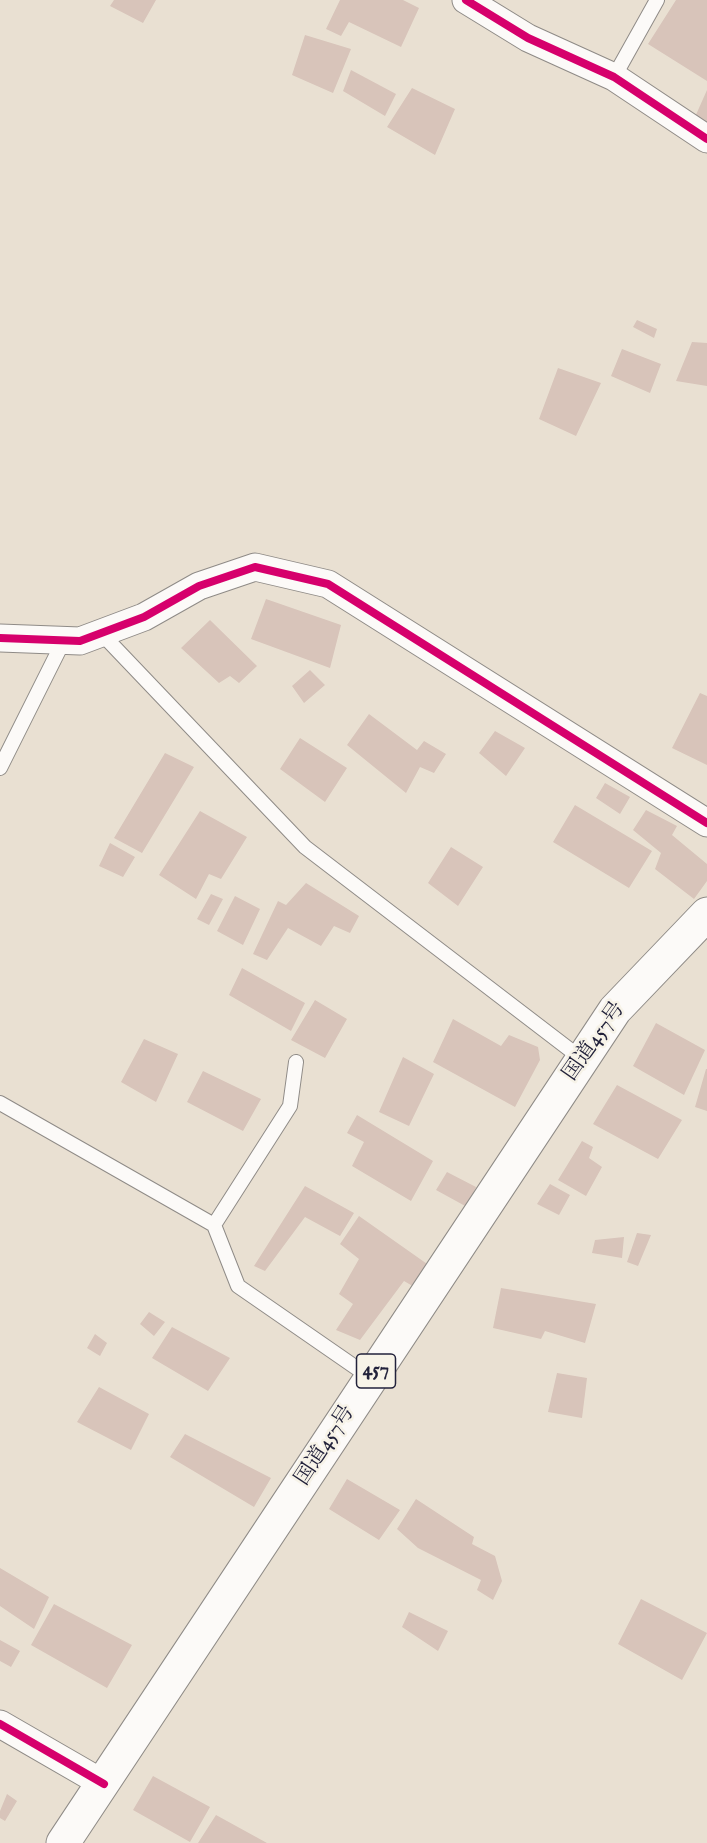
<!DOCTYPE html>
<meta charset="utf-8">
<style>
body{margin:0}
canvas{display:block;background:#e9e0d2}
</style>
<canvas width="707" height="1843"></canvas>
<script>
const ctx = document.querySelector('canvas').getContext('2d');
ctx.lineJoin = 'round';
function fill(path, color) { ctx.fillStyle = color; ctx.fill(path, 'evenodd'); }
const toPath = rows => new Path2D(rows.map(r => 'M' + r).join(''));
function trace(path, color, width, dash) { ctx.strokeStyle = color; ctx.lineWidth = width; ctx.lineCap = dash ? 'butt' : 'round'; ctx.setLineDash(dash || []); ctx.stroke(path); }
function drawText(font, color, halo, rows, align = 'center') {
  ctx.font = font + ' "IM FELL English","Noto Serif JP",serif'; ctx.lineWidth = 5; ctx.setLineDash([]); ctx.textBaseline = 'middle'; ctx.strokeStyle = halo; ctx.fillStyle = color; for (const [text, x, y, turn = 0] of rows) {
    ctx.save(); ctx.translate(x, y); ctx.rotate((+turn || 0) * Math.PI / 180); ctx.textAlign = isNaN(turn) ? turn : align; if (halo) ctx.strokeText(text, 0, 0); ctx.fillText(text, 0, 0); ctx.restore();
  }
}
fill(toPath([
 [114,0,156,0,143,23,110,6],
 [340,0,403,0,419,8,401,47,349,22,341,36,326,29],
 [676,0,707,0,707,81,648,44],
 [305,35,351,49,333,93,292,75],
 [351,70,396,94,385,116,343,91],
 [412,88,455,109,435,155,387,127],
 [707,90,707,123,695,117],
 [637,320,657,329,654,338,633,327],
 [692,342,707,343,707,386,676,381],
 [622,349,661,364,650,393,611,376],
 [558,368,601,383,576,436,539,419],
 [266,599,341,625,330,668,251,639],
 [210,620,257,666,239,683,230,676,219,683,181,648],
 [310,670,325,685,304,703,292,686],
 [700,693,707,696,707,765,672,748],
 [369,714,417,750,424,741,446,754,434,773,420,767,406,793,347,745],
 [495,731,525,748,506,776,479,753],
 [300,738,347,768,325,802,280,769],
 [165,753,194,767,142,853,114,838],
 [605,783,630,797,620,814,596,798],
 [575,805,652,851,629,888,553,842],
 [646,810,677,826,672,835,707,864,707,881,694,899,655,869,661,853,633,830],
 [200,811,247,837,221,879,209,874,196,899,159,875],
 [110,843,135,857,123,877,99,866],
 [451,847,483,867,458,906,428,883],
 [306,883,359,916,350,933,334,926,321,946,288,928,267,960,253,954,278,901,286,905],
 [211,894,223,899,209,925,197,919],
 [235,896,260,909,243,945,217,931],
 [242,968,305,1003,291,1031,229,995],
 [315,1000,347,1019,325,1058,291,1040],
 [453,1019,501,1046,509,1035,538,1047,540,1060,515,1107,433,1062],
 [656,1023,705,1050,684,1095,633,1066],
 [144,1039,178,1054,156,1102,121,1082],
 [403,1057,434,1074,409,1126,379,1112],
 [706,1069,707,1069,707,1111,695,1107],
 [203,1071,261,1099,243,1131,187,1102],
 [617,1085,682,1120,658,1159,593,1124],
 [357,1115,433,1161,411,1201,352,1166,364,1142,347,1133],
 [582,1141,593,1147,589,1158,602,1167,586,1196,558,1180],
 [447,1172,476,1187,467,1207,436,1190],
 [550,1184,570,1195,559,1215,537,1204],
 [305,1186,354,1213,340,1236,305,1217,265,1271,254,1266],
 [359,1216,430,1266,416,1288,404,1281,360,1340,336,1330,353,1304,339,1294,359,1259,340,1244],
 [637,1233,651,1235,638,1266,627,1262],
 [624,1237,622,1258,592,1253,595,1240],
 [501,1288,596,1304,585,1343,545,1331,541,1339,493,1328],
 [149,1312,165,1322,154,1336,140,1324],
 [172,1327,230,1358,208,1391,152,1358],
 [95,1334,107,1343,100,1356,87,1348],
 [557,1373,587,1378,582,1418,548,1412],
 [99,1387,149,1414,131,1450,77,1422],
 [185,1434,271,1478,254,1507,170,1457],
 [347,1479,400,1510,379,1540,329,1509],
 [416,1499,474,1537,472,1544,495,1556,502,1581,493,1600,477,1590,481,1580,418,1548,397,1529],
 [0,1568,49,1597,34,1629,0,1606],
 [641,1599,707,1633,682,1680,618,1644],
 [54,1604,132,1645,107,1688,31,1645],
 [409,1612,448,1631,438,1651,402,1627],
 [0,1640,20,1651,11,1667,0,1661],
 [153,1776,210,1807,190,1842,133,1810],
 [7,1794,17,1801,5,1821,0,1818,0,1811],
 [216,1815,267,1843,198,1843]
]), '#d8c4ba');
const lane = toPath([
 [614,77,657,0],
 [101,633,305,847,582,1059],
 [0,768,64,640],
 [0,1103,214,1225,238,1286,371,1378],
 [214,1225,290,1106,296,1062]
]);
const street = toPath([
 [466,0,528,38,614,77,707,139],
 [0,638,80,641,144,617,199,586,255,567,328,584,707,823],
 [0,1724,104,1784]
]);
const highway = toPath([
 [63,1843,615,1010,707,914]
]);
trace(lane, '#8f8b87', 16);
trace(street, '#8f8b87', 29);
trace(highway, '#8f8b87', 35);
trace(lane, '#fcfaf8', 14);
trace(street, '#fcfaf8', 27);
trace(highway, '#fcfaf8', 33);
trace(toPath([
 [466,0,528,38,614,77,707,139],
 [0,638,80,641,144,617,199,586,255,567,328,584,707,823],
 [0,1724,104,1784]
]), '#d6006c', 8);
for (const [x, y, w] of [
 [376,1371,39]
]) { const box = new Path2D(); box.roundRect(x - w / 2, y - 17, w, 34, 4.5); ctx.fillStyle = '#f7f3e8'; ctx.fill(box); trace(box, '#22223b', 1.5); }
drawText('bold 20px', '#22223b', null, [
 ["457",376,1371]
]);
drawText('21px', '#22223b', '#f7f3e8', [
 ["国道457号",595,1042,-55],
 ["国道457号",326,1446,-57]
]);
</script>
